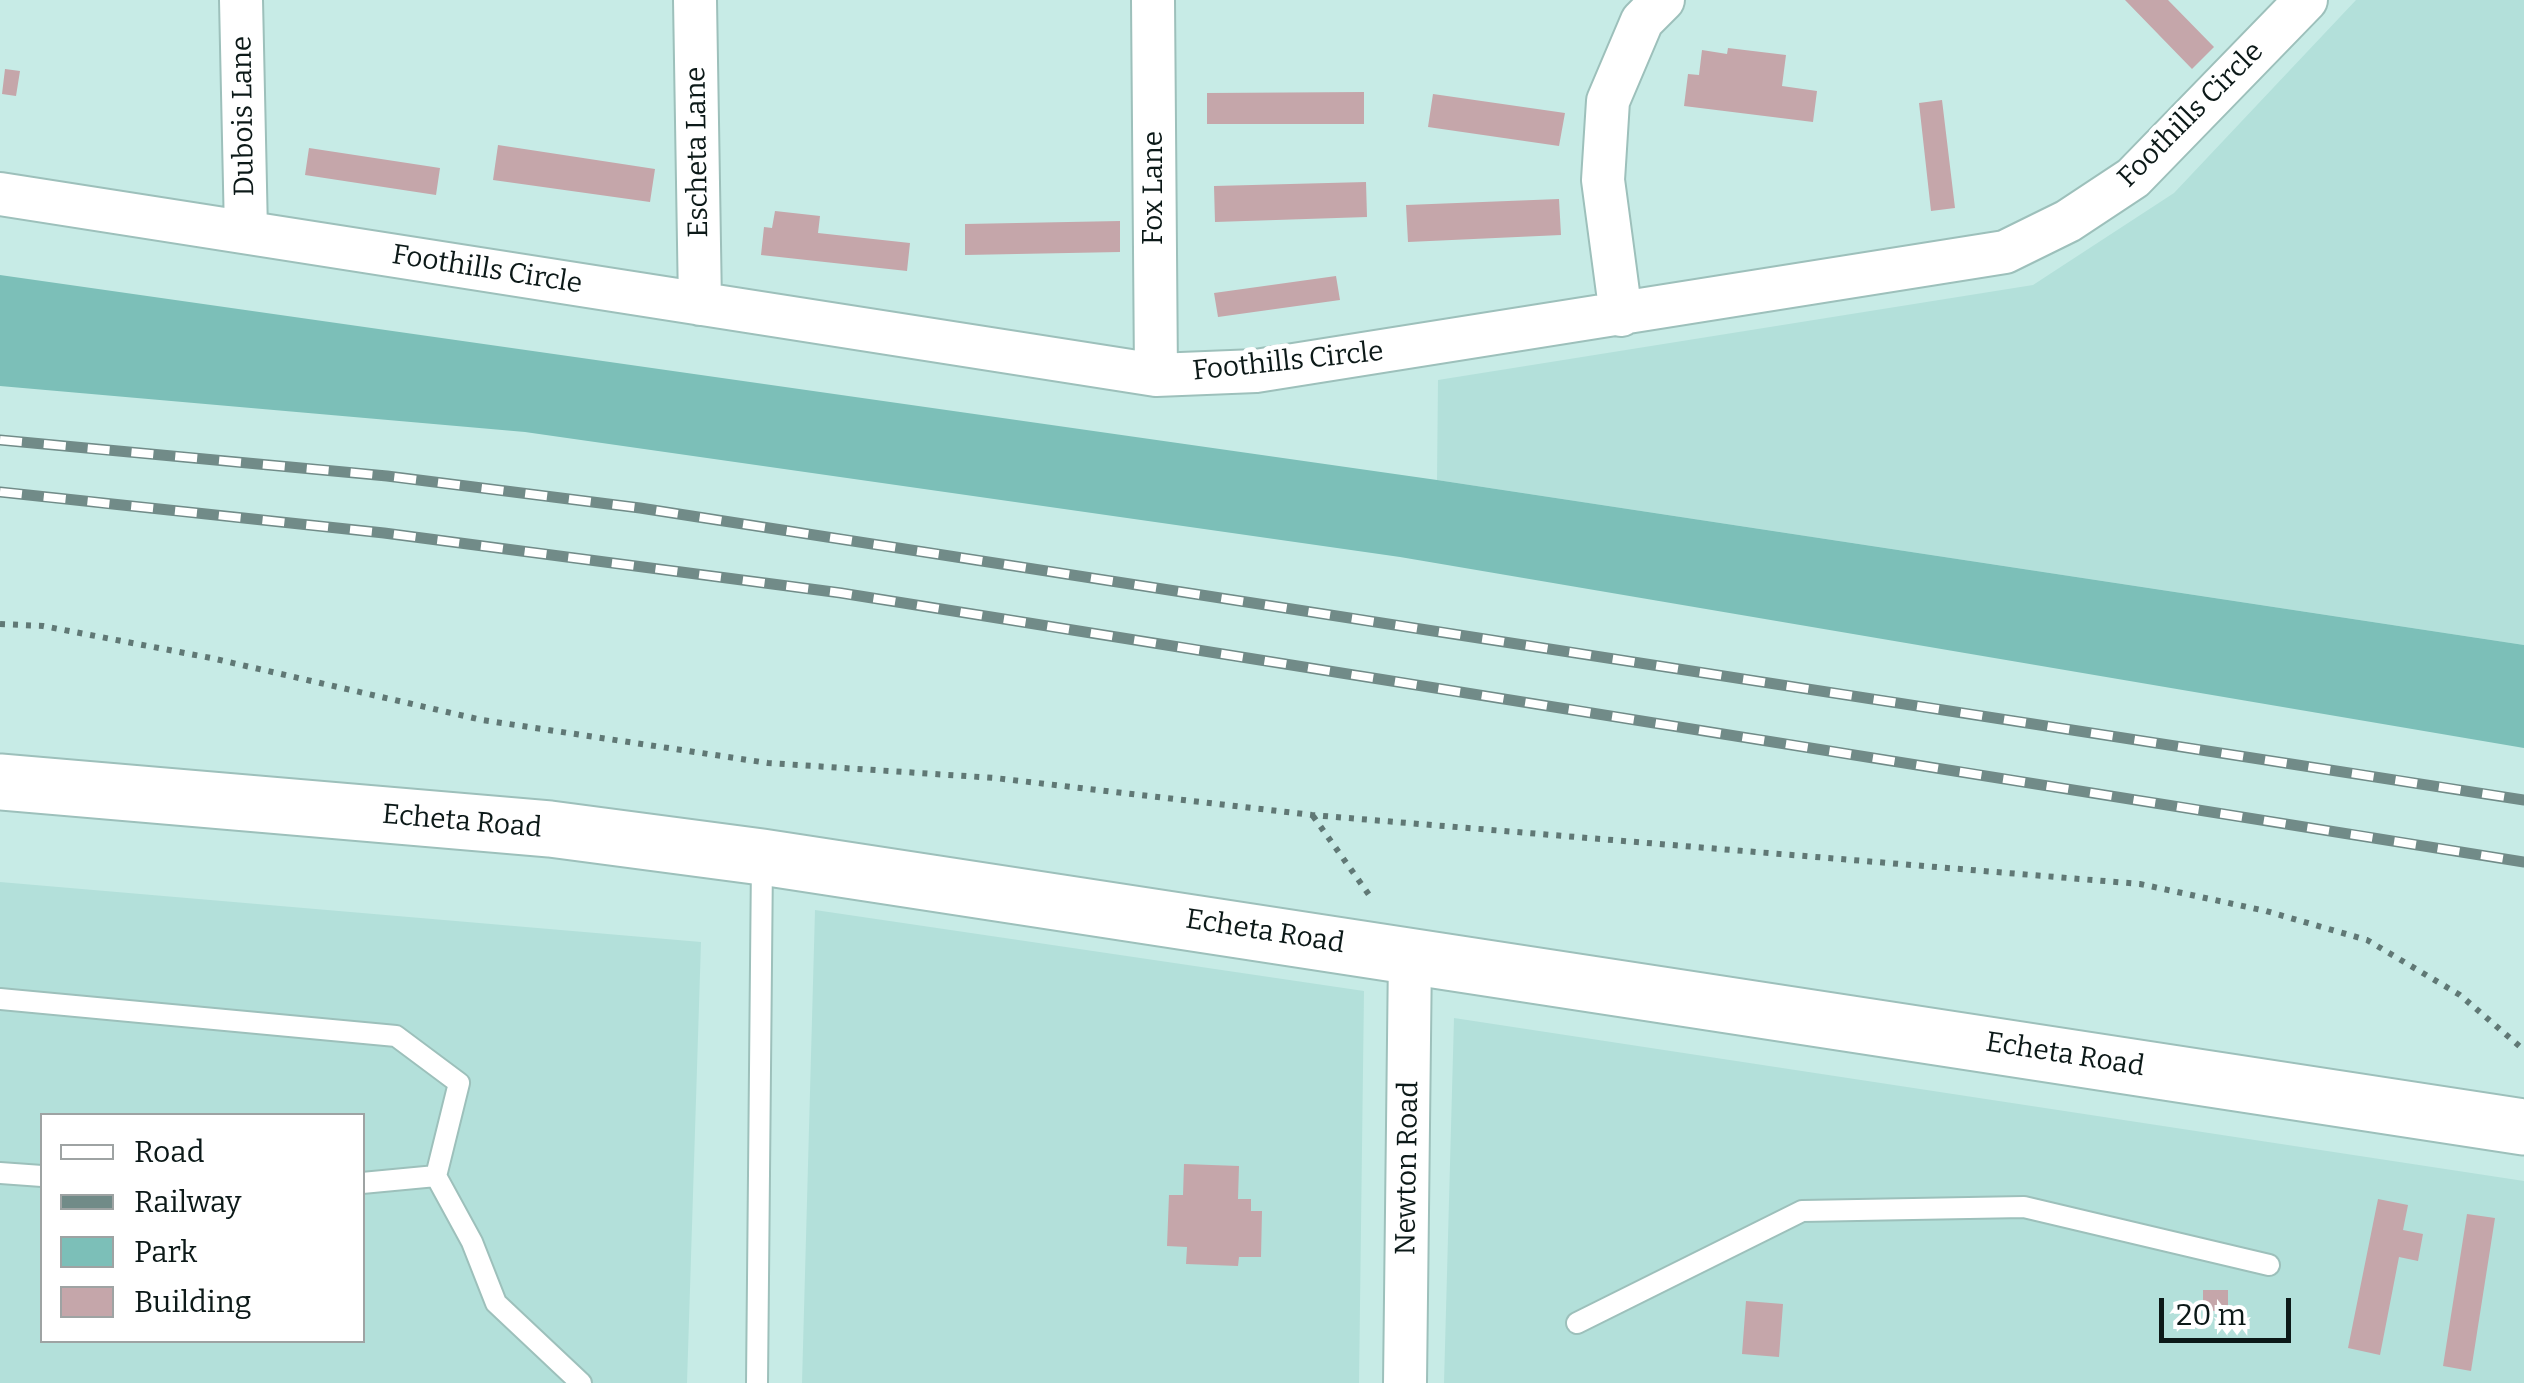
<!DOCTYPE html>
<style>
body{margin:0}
#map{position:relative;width:2524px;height:1383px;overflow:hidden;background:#c7ebe6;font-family:Bitter,serif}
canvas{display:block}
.legend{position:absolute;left:40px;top:1113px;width:325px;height:230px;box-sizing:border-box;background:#fff;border:2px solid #9ea3a3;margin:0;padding:12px 18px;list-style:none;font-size:30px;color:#0c1918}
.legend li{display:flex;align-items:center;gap:20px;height:50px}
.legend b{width:50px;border:2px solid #9ea3a3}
.scale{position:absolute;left:2159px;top:1298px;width:132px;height:45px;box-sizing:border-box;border:5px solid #0c1918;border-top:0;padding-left:12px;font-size:30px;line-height:35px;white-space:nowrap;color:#0c1918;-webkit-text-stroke:8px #fff;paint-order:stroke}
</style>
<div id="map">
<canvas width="2524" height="1383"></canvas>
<ul class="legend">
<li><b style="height:12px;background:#fff"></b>Road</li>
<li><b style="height:12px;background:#718b88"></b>Railway</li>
<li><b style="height:28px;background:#7cbfb8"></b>Park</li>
<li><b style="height:28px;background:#c5a6aa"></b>Building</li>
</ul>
<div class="scale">20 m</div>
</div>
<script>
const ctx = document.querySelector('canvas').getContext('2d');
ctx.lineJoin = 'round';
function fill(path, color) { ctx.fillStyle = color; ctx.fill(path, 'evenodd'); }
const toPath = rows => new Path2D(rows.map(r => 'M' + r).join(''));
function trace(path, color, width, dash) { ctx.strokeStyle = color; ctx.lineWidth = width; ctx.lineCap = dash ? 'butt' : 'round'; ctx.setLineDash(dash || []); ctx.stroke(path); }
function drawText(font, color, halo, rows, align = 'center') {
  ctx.font = font + ' Bitter,serif'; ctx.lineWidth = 10; ctx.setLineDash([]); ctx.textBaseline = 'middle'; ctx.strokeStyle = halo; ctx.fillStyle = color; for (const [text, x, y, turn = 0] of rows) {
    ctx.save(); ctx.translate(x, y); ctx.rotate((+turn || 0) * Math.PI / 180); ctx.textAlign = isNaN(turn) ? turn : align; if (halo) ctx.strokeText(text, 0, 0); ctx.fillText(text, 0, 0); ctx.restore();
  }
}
fill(toPath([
 [2356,0,2524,0,2524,645,1437,480,1438,380,2033,285,2174,193],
 [0,882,701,942,687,1383,0,1383],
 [42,1116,362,1116,362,1340,42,1340],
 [815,910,1364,991,1359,1383,802,1383],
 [1454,1018,2524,1181,2524,1383,1444,1383]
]), '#b3e0da');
fill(toPath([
 [0,275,1437,480,2524,645,2524,748,1400,557,525,432,0,386]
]), '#7cbfb8');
fill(toPath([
 [2125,0,2168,0,2214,47,2192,69],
 [1728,48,1786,55,1782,86,1817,91,1813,122,1684,106,1688,74,1699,75,1702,50,1727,54],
 [5,69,20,71,16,96,2,94],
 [1364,92,1364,124,1207,124,1207,93],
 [1433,94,1565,113,1559,146,1428,127],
 [1942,100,1955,208,1931,211,1919,103],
 [498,145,655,169,650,202,493,180],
 [309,148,440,168,436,195,305,175],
 [1366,182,1367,217,1215,222,1214,186],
 [1559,199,1561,235,1408,242,1406,205],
 [775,211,820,216,818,233,910,243,907,271,761,255,764,227,772,228],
 [1120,221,1120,252,965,255,965,224],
 [1336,276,1340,300,1218,317,1214,293],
 [1184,1164,1239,1166,1238,1199,1251,1199,1251,1211,1262,1211,1261,1257,1239,1257,1238,1266,1186,1264,1187,1247,1167,1246,1169,1195,1183,1195],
 [2378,1199,2408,1205,2403,1230,2423,1234,2418,1261,2399,1257,2380,1355,2348,1348],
 [2467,1214,2495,1218,2471,1371,2443,1366],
 [2203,1290,2228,1290,2228,1311,2203,1311],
 [1746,1301,1783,1304,1779,1357,1742,1354]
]), '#c5a6aa');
const lane = toPath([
 [0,999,396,1036,459,1083,436,1176,362,1183],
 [0,1173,42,1176],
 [436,1176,472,1242,496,1303,581,1383],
 [1577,1323,1802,1211,2024,1207,2269,1265],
 [757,1383,762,860]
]);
const street = toPath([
 [241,0,246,232],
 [695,0,700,304],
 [1153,0,1156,375],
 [0,194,1156,375,1256,371,2005,252,2068,221,2133,178,2306,0],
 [1621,315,1603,180,1608,101,1642,21,1663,0],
 [1405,1383,1410,954]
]);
const secondary = toPath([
 [0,782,550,829,762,857,2524,1127]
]);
trace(lane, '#9dc0bb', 24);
trace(street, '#9dc0bb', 46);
trace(secondary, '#9dc0bb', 59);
trace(toPath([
 [0,624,43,626,211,658,482,720,768,763,995,778,1312,815,2140,884,2266,911,2367,940,2460,995,2524,1050],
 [1313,816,1372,899]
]), '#607875', 6, [5, 8]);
trace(lane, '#fff', 20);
trace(street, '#fff', 42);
trace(secondary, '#fff', 55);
const rail = toPath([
 [0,440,387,476,640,508,2524,800],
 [0,492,384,533,841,593,2524,862]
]);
trace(rail, '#718b88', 11);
trace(rail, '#fff', 8, [22]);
drawText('28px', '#0c1918', '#fff', [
 ["Foothills Circle",2191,115,-45],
 ["Dubois Lane",244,116,-91],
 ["Escheta Lane",698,152,-91],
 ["Fox Lane",1154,188,-90],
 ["Foothills Circle",487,270,9],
 ["Foothills Circle",1288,362,-6],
 ["Echeta Road",462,822,5],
 ["Echeta Road",1265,932,9],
 ["Echeta Road",2065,1055,9],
 ["Newton Road",1408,1168,-89]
]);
</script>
